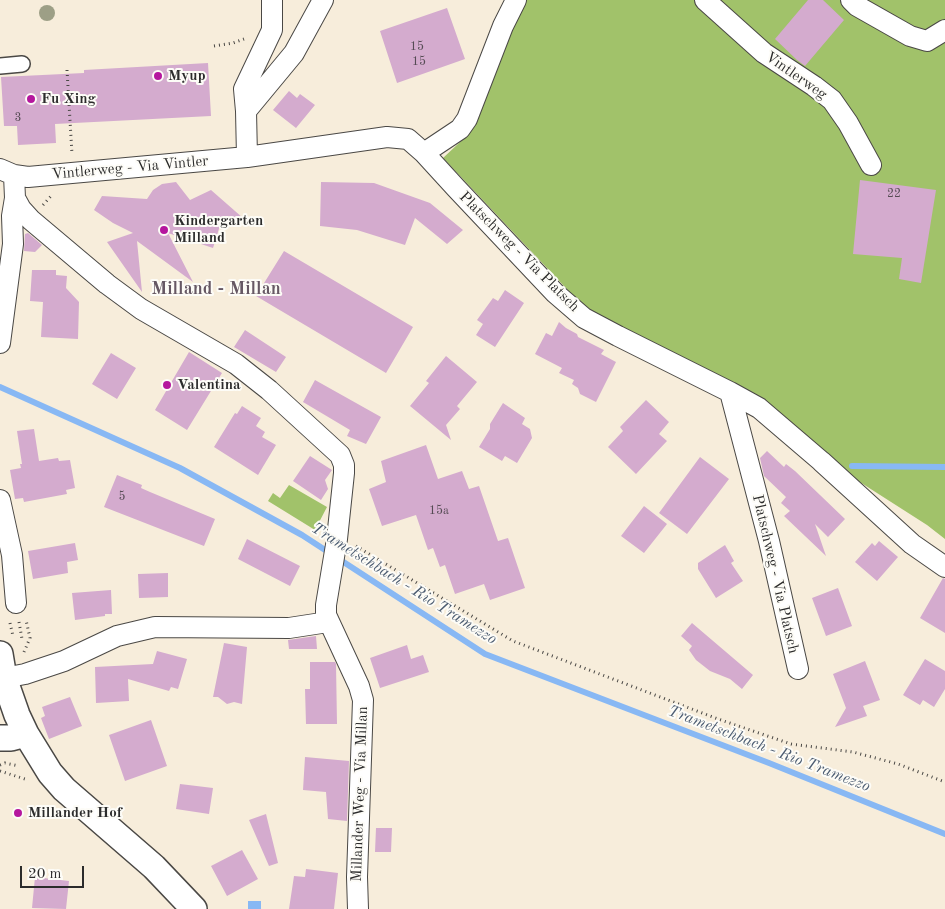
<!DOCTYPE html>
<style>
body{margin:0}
#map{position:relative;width:945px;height:909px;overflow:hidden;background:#f7eddb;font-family:"Old Standard TT",serif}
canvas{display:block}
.scale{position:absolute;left:20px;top:866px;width:64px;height:22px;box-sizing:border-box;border:2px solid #2b2b2b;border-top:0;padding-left:6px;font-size:15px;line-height:18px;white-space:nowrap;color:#2b2b2b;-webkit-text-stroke:4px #fdfcf7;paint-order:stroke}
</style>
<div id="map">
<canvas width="945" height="909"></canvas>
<div class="scale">20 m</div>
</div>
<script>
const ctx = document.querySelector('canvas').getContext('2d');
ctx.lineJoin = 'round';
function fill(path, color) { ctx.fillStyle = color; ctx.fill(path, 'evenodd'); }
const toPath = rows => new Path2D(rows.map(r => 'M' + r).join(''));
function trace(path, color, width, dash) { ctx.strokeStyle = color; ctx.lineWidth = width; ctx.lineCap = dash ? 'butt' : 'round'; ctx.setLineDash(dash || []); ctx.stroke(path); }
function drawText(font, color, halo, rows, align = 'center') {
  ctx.font = font + ' "Old Standard TT",serif'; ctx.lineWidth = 4; ctx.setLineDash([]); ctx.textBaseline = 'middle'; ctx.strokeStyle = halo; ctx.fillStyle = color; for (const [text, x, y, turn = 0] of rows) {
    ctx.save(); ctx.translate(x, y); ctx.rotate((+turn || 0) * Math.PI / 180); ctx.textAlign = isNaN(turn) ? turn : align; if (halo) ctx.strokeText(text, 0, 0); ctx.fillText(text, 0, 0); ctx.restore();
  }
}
fill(toPath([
 [525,0,945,0,945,539,927,525,580,303,443,158,459,143,472,127,508,33],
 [289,485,327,507,315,530,268,501,273,493,280,498]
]), '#a1c26a');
fill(toPath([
 [248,901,261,901,261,909,248,909]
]), '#88b8f4');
trace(toPath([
 [0,387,180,468,302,535,485,654,769,763,945,834],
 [852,466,945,467]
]), '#88b8f4', 6);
fill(toPath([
 [808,0,823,0,844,20,805,66,797,60,775,39],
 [447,8,465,59,397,83,380,31],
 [208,63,211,116,55,124,56,143,18,145,17,126,4,126,1,77,84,73,84,70],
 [289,91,297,98,300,94,315,105,296,128,273,110],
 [860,180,936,190,921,283,899,279,902,258,853,254],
 [176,182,190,200,211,190,243,218,225,216,222,219,213,248,168,233,193,282,137,241,142,292,107,242,133,233,113,223,94,210,102,196,147,199,153,190,162,184],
 [321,182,374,183,430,203,463,230,447,244,415,218,405,245,357,230,320,226],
 [28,233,42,245,35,252,24,251,25,234],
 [284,251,413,327,386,373,256,296],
 [32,270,56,270,56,275,67,276,66,288,79,302,78,339,41,337,43,302,30,301],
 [505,290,524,303,495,347,476,335,483,324,477,320,493,298,498,301],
 [559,322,566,328,577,334,578,337,604,350,601,354,616,362,596,402,580,394,578,388,572,384,574,380,559,373,562,368,535,354,546,333,552,336],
 [245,330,286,357,276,372,234,347],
 [189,352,222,373,187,430,155,410],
 [111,353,136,368,117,399,92,384],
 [446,356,477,382,457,406,460,409,446,425,451,440,410,406,429,383,426,381],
 [315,380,381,417,366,444,347,436,350,430,303,402],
 [646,400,669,422,659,434,667,441,636,474,608,447,623,431,620,427],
 [503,403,525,418,522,424,530,429,532,438,517,463,505,456,502,461,479,447,490,429,490,424],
 [242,406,261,418,256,426,265,432,262,437,276,445,258,475,214,447,235,413,237,414],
 [34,429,39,461,58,458,59,461,70,460,75,488,66,490,67,494,24,502,23,498,15,499,10,470,21,468,20,464,22,464,17,431],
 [426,445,438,479,462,471,469,489,479,486,498,541,508,538,525,588,490,600,484,584,455,594,445,565,440,567,433,548,428,550,416,515,382,526,369,489,386,482,381,461],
 [767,451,784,467,786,464,795,471,845,519,828,537,815,524,826,556,784,516,790,511,781,503,786,497,764,476,760,458],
 [310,456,332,470,325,480,328,489,321,500,293,481],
 [700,457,729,479,687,534,659,513],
 [117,475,142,485,141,488,150,492,215,519,204,546,104,507],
 [644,506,667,524,644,553,621,536],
 [247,539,300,566,290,586,238,559],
 [879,541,898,557,877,581,855,562,872,543,875,546],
 [75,543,78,560,67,562,68,573,33,579,28,551],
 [725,545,734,561,731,563,743,581,716,598,698,569,698,563],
 [168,573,168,597,139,598,138,574],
 [943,578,945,579,945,633,920,618],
 [838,588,852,626,826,636,812,598],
 [111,590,112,614,105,614,105,616,75,620,72,593],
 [692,623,753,675,742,689,730,679,710,671,696,660,689,650,692,646,681,636],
 [316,636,317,649,289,649,288,640],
 [224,643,247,647,242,704,234,702,227,704,218,697,213,697],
 [407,645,411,659,423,655,429,672,380,688,370,658],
 [157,651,187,659,178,689,171,687,169,691,128,679,129,701,96,703,95,667,153,664],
 [925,659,945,671,945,689,934,707,923,700,920,705,903,695],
 [865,661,880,700,863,706,867,716,835,727,846,708,833,674],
 [310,662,335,662,336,664,337,724,306,724,305,689,310,689],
 [70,697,82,726,49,739,41,718,45,716,42,707],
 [151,720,167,766,125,781,109,735],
 [305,757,349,761,347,821,328,819,326,792,303,790],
 [180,784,213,788,209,814,176,809],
 [266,814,278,863,269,866,249,820],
 [376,828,392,828,391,852,375,852],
 [242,850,258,879,227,896,211,866],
 [306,869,338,873,334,909,289,909,294,876,305,877],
 [35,877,69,881,66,909,32,908]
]), '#d4abce');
const pedestrian = toPath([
 [0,66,22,64]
]);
const minor = toPath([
 [705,0,764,53,814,86,832,100,848,123,871,165],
 [851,0,857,6,910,36,927,41,945,30],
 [246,111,294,53,323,0],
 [424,153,460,129,467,119,503,26,516,0],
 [247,157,246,111,244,89,272,30,272,0],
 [0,169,14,175,28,177,247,157,387,137,408,139,424,153,456,188,555,293,584,318,618,336,730,392,759,408,821,461,912,544,945,567],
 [14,175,15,198,21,209,31,220,107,284,141,309,236,364,269,390,340,455,344,465,344,473,337,539,326,605,326,615,359,686,363,700,357,877,358,909],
 [0,343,13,244,12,216,15,198],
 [730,392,769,541,798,669],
 [0,500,12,555,16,603],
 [4,678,25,674,64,661,117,636,155,627,289,628,328,622]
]);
const tertiary = toPath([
 [0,654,4,678,17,715,26,734,50,773,64,789,154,867,194,909],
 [0,738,11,738,26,734]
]);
trace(pedestrian, '#4a4845', 18);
trace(minor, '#4a4845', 22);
trace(tertiary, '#4a4845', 28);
trace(toPath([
 [214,46,233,43,244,39],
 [67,70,72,154],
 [43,205,52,195],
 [356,546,513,641,718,719,791,744,853,752,898,764,945,782],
 [19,622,22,639],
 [10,623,13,636],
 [24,652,30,638,26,620],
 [0,765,5,763,19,766],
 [0,771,28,780]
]), '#4a4845', 3, [1, 4]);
trace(pedestrian, '#fff', 15);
trace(minor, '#fff', 20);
trace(tertiary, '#fff', 25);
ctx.fillStyle = '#9d9f86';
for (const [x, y] of [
 [47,13]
]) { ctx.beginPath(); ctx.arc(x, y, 8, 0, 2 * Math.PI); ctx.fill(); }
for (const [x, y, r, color] of [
 [158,76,5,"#b5179e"],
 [31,99,5,"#b5179e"],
 [164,230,5,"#b5179e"],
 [167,385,5,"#b5179e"],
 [18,813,5,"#b5179e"]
]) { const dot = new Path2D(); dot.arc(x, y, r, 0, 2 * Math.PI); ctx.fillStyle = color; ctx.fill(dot); trace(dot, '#fdfcf7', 2); }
drawText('12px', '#554b54', null, [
 ["15",417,47],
 ["15",419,62],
 ["3",18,118],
 ["22",894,194],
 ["5",122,497],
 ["15a",439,511]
]);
drawText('bold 15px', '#2b2b2b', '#fdfcf7', [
 ["Myup",168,76],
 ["Fu Xing",41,99],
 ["Kindergarten",174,221],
 ["Milland",174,238],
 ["Valentina",177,385],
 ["Millander Hof",28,813]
], 'left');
drawText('15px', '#2b2b2b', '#fdfcf7', [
 ["Vintlerweg",796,76,35],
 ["Vintlerweg - Via Vintler",130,168,-5],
 ["Platschweg - Via Platsch",519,252,45],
 ["Platschweg - Via Platsch",775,574,77],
 ["Millander Weg - Via Millan",360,794,-88]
]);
drawText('italic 16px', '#4c5c71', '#fdfcf7', [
 ["Trametschbach - Rio Tramezzo",404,584,32],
 ["Trametschbach - Rio Tramezzo",769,749,21]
]);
drawText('bold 18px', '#665864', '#fdfcf7', [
 ["Milland - Millan",216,289]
]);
</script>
